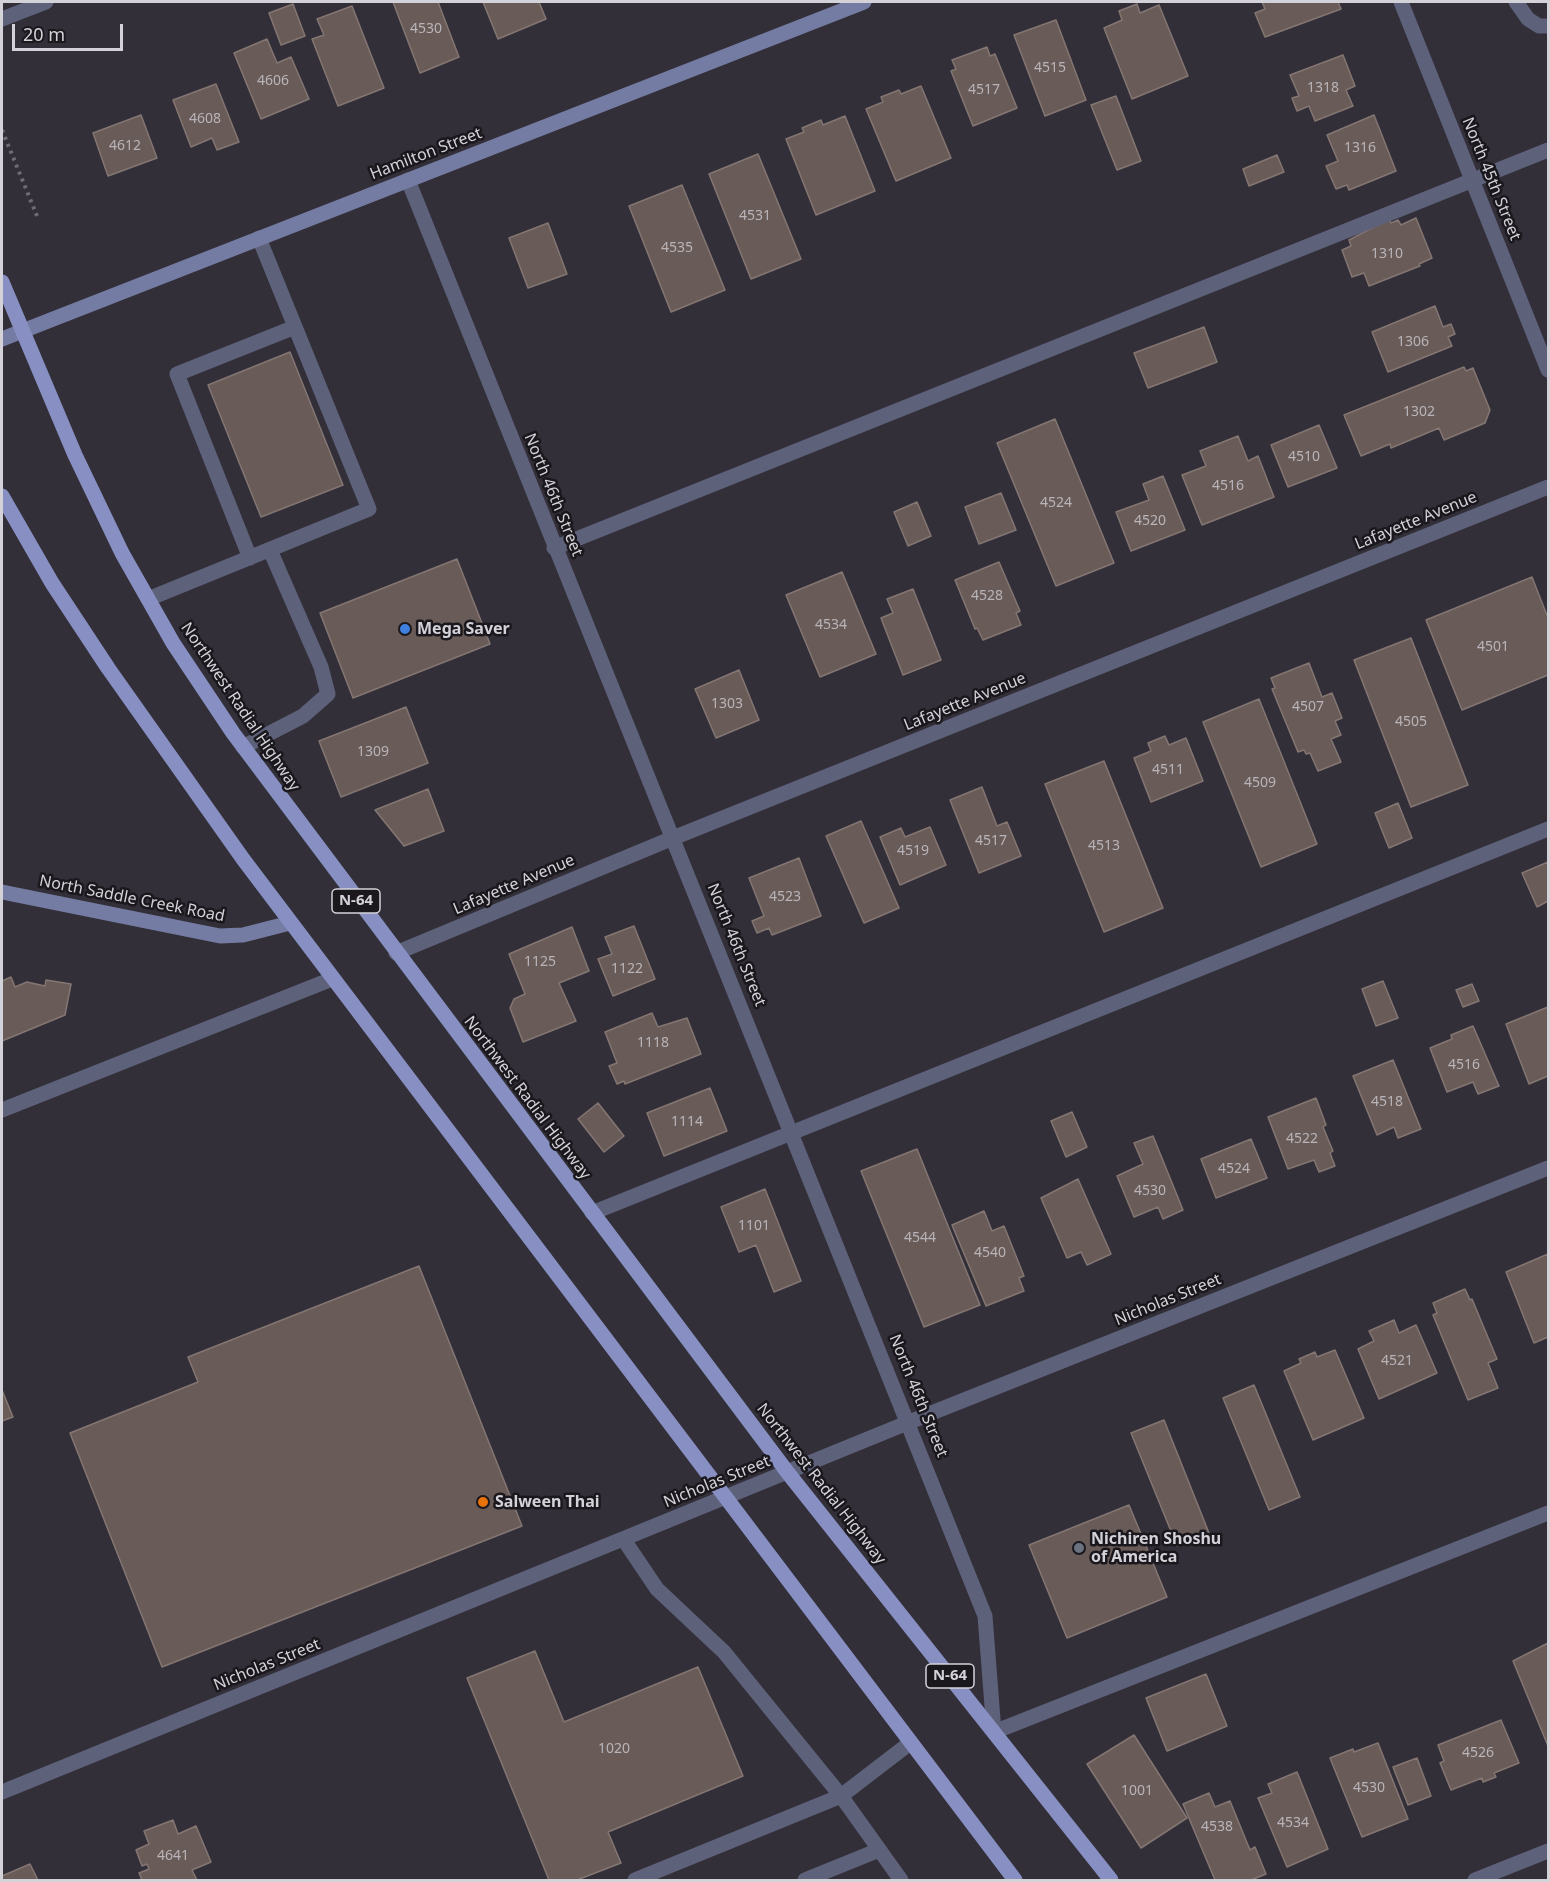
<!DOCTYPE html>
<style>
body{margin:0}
#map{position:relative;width:1550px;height:1882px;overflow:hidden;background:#332f39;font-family:"Noto Sans",sans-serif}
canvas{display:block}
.frame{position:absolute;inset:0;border:3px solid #d4d2d9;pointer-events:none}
.scale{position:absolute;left:12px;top:24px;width:111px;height:27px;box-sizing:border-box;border:3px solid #d4d2d9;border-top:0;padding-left:8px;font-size:18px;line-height:21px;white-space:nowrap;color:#d4d2d9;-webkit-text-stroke:4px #1a181d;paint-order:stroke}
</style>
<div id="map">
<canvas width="1550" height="1882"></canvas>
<div class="frame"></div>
<div class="scale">20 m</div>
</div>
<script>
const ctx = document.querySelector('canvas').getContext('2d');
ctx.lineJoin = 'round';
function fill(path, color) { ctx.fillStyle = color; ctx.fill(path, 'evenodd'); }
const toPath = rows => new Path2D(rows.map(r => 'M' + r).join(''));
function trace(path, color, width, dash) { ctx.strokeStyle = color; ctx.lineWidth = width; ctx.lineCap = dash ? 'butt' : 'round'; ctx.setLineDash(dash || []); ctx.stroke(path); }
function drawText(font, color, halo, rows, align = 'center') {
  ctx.font = font + ' "Noto Sans",sans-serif'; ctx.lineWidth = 5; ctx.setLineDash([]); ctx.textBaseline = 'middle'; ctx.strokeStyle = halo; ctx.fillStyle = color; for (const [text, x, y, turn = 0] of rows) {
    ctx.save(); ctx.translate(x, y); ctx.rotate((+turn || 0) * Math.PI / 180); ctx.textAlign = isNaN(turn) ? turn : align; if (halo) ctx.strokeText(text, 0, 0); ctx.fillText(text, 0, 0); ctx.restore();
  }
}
const building = toPath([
 [393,2,438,2,459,57,420,73,393,2],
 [483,2,539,2,546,19,498,39,483,2],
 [1262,2,1338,2,1341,9,1265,37,1255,13,1265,9,1262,2],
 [293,4,305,36,281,45,269,13,293,4],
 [1137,4,1140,13,1159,5,1188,76,1132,99,1104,28,1122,20,1119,11,1137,4],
 [352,6,384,88,338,106,312,39,324,35,317,19,352,6],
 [1056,20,1086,100,1045,116,1014,35,1056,20],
 [267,39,277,63,291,57,309,99,261,119,234,53,267,39],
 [987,47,990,56,995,54,1017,108,973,126,951,71,956,69,952,60,987,47],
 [1343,55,1355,86,1346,90,1353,106,1315,121,1309,106,1297,111,1292,98,1299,96,1290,75,1343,55],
 [216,84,239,142,217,150,212,138,191,147,173,100,216,84],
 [921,86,951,158,896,181,866,109,883,102,881,97,899,90,901,94,921,86],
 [1116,96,1141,161,1117,170,1091,105,1116,96],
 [141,115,157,158,108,176,93,133,141,115],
 [1374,115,1396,171,1349,190,1347,185,1336,189,1326,166,1338,161,1327,135,1374,115],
 [845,116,875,191,816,215,786,139,804,132,802,128,821,120,823,125,845,116],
 [758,154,801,259,751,279,709,174,758,154],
 [1277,155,1284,172,1249,186,1243,169,1277,155],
 [682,185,725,290,671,312,629,206,682,185],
 [1416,218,1432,258,1419,264,1420,266,1369,286,1364,273,1352,277,1342,250,1351,246,1349,240,1389,219,1391,223,1398,220,1401,225,1416,218],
 [548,223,567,274,528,288,509,238,548,223],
 [1435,306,1443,327,1451,324,1455,334,1448,337,1452,346,1388,372,1372,332,1435,306],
 [1204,327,1217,362,1148,388,1134,353,1204,327],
 [290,352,343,485,261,517,208,385,290,352],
 [1464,367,1466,371,1473,368,1490,410,1485,423,1444,440,1439,428,1391,448,1390,444,1361,456,1344,415,1464,367],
 [1055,419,1114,563,1056,586,997,443,1055,419],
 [1319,425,1337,468,1288,487,1271,445,1319,425],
 [1238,436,1248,461,1258,456,1274,497,1202,525,1182,475,1206,466,1200,451,1238,436],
 [1163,476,1185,530,1131,551,1116,512,1149,500,1143,484,1163,476],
 [1001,493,1016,530,979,544,965,507,1001,493],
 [917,502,931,536,908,546,894,512,917,502],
 [457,559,490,644,353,698,320,613,457,559],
 [999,562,1020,611,1016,613,1021,625,983,640,977,628,975,629,955,580,999,562],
 [842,572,876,654,820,677,786,595,842,572],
 [1532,577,1548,618,1548,675,1462,710,1426,620,1532,577],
 [913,589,941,660,903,675,881,618,893,613,887,599,913,589],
 [1411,638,1468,785,1411,807,1354,660,1411,638],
 [1309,663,1322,697,1332,693,1342,718,1335,721,1341,735,1331,739,1341,762,1318,771,1310,753,1306,754,1304,750,1298,752,1272,689,1275,688,1271,678,1309,663],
 [739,670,759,720,716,738,695,689,739,670],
 [1259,699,1317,844,1261,867,1203,722,1259,699],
 [406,707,428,763,341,797,319,741,406,707],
 [1165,736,1169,745,1186,738,1203,781,1151,802,1134,758,1151,751,1148,743,1165,736],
 [1104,761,1163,908,1104,932,1045,784,1104,761],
 [982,787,997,826,1007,822,1021,856,979,873,950,800,982,787],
 [428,789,444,831,404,846,375,810,428,789],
 [1398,803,1412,838,1389,848,1375,813,1398,803],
 [861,821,899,908,864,923,826,836,861,821],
 [930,827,946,865,900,885,880,837,901,828,905,837,930,827],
 [799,858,821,916,772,935,769,928,757,933,752,921,764,916,749,878,799,858],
 [1548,862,1548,901,1537,907,1522,873,1548,862],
 [634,926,655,979,613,996,598,959,612,954,605,937,634,926],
 [572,927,589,971,559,983,576,1021,523,1042,510,1008,514,999,525,994,509,954,572,927],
 [11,977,15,987,27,982,45,986,46,980,71,984,65,1015,2,1041,2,981,11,977],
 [1383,981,1398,1018,1376,1026,1362,989,1383,981],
 [1472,984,1479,1001,1463,1007,1456,990,1472,984],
 [1548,1007,1548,1076,1529,1084,1506,1024,1548,1007],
 [652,1013,658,1027,687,1018,701,1054,625,1084,624,1081,617,1084,609,1066,617,1063,605,1032,652,1013],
 [1473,1026,1499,1086,1478,1094,1473,1082,1447,1092,1430,1048,1452,1039,1451,1035,1473,1026],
 [1393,1060,1421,1129,1398,1138,1394,1127,1377,1135,1353,1076,1393,1060],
 [710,1088,727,1131,664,1156,647,1113,710,1088],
 [1316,1098,1326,1125,1323,1127,1333,1151,1330,1153,1335,1166,1319,1172,1314,1160,1288,1169,1268,1117,1316,1098],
 [598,1103,624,1136,604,1152,578,1119,598,1103],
 [1072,1112,1087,1147,1066,1157,1051,1121,1072,1112],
 [1153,1136,1183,1210,1163,1219,1158,1207,1134,1217,1117,1176,1143,1164,1134,1143,1153,1136],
 [1251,1139,1267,1178,1216,1198,1201,1159,1251,1139],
 [917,1149,980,1305,924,1327,861,1171,917,1149],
 [1078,1179,1111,1254,1087,1265,1081,1252,1067,1258,1041,1198,1078,1179],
 [765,1189,801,1281,774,1292,756,1245,739,1252,721,1207,765,1189],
 [984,1211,992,1231,1004,1226,1024,1276,1019,1278,1024,1291,986,1306,952,1225,984,1211],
 [1548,1254,1548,1337,1534,1343,1506,1272,1548,1254],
 [419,1266,522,1526,162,1667,70,1433,198,1382,188,1357,419,1266],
 [1465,1289,1470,1300,1472,1299,1497,1359,1488,1363,1498,1388,1468,1400,1433,1315,1437,1313,1433,1303,1465,1289],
 [1394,1320,1399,1333,1416,1325,1437,1373,1379,1399,1358,1349,1374,1341,1369,1331,1394,1320],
 [1335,1350,1364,1418,1313,1440,1284,1371,1301,1363,1299,1359,1315,1352,1317,1357,1335,1350],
 [1254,1385,1300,1497,1269,1510,1223,1398,1254,1385],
 [2,1390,13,1417,2,1421,2,1390],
 [1164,1420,1209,1533,1177,1546,1131,1433,1164,1420],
 [1129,1505,1167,1597,1067,1638,1029,1545,1129,1505],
 [1548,1643,1548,1746,1513,1661,1548,1643],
 [535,1651,564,1722,698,1667,743,1776,608,1832,621,1863,577,1880,549,1880,467,1678,535,1651],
 [1206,1674,1227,1726,1167,1751,1146,1698,1206,1674],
 [1501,1720,1519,1763,1494,1773,1496,1777,1483,1782,1482,1778,1451,1790,1440,1763,1444,1761,1438,1745,1501,1720],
 [1134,1735,1187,1818,1141,1848,1087,1764,1134,1735],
 [1378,1743,1408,1819,1362,1837,1330,1758,1353,1749,1354,1752,1378,1743],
 [1417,1758,1431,1796,1408,1805,1393,1767,1417,1758],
 [1297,1772,1328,1849,1287,1867,1258,1798,1272,1793,1268,1784,1297,1772],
 [1209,1793,1215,1807,1230,1801,1250,1850,1255,1847,1266,1874,1251,1880,1215,1880,1183,1804,1209,1793],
 [173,1820,178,1834,196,1826,211,1862,192,1870,197,1880,142,1880,139,1873,149,1869,147,1864,142,1866,136,1850,149,1844,144,1831,173,1820],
 [30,1864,38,1880,2,1880,2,1876,30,1864]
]);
fill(building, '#695c58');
trace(building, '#847672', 1.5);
trace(toPath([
 [2,130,37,216]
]), '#6e6b74', 4, [3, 4.5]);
trace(toPath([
 [1516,2,1528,19,1539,26,1548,26],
 [2,19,46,2],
 [554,548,1548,150],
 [250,558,177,374,295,327],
 [148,599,369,509,259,238],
 [243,747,303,716,328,694,321,667,270,550],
 [592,1213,1548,829],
 [624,1540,657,1589,724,1652,841,1796,901,1880],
 [994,1732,1548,1513],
 [635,1880,841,1796,910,1743],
 [805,1880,879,1850]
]), '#5d617a', 15);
trace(toPath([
 [1401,2,1548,370],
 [408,180,985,1616,994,1732],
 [396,953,673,838,1548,487],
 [2,1110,332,979],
 [2,1792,939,1410,1548,1168],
 [1475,1880,1548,1851]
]), '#5d617a', 15);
trace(toPath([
 [2,339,864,2],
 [2,892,220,936,243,935,290,923]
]), '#757ca3', 15);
trace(toPath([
 [2,282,75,455,122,553,173,643,233,733,788,1473,1111,1880],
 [2,496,52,583,108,668,243,859,1015,1880]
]), '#8890c3', 15);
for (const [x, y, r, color] of [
 [405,629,6,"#3f7fe0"],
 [483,1502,6,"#e8710a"],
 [1079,1548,6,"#6b7280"]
]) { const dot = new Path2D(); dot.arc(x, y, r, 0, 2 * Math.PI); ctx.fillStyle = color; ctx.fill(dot); trace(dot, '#1a181d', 2); }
drawText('14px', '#b9b4b9', null, [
 ["4530",426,29],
 ["4515",1050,68],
 ["4606",273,81],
 ["1318",1323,88],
 ["4517",984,90],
 ["4608",205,119],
 ["4612",125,146],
 ["1316",1360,148],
 ["4531",755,216],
 ["4535",677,248],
 ["1310",1387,254],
 ["1306",1413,342],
 ["1302",1419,412],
 ["4510",1304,457],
 ["4516",1228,486],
 ["4524",1056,503],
 ["4520",1150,521],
 ["4528",987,596],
 ["4534",831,625],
 ["4501",1493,647],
 ["1303",727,704],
 ["4507",1308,707],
 ["4505",1411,722],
 ["1309",373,752],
 ["4511",1168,770],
 ["4509",1260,783],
 ["4517",991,841],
 ["4513",1104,846],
 ["4519",913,851],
 ["4523",785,897],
 ["1125",540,962],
 ["1122",627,969],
 ["1118",653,1043],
 ["4516",1464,1065],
 ["4518",1387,1102],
 ["1114",687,1122],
 ["4522",1302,1139],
 ["4524",1234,1169],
 ["4530",1150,1191],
 ["1101",754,1226],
 ["4544",920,1238],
 ["4540",990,1253],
 ["4521",1397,1361],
 ["1020",614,1749],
 ["4526",1478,1753],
 ["4530",1369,1788],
 ["1001",1137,1791],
 ["4534",1293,1823],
 ["4538",1217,1827],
 ["4641",173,1856]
]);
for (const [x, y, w] of [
 [356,901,48],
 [950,1676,48]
]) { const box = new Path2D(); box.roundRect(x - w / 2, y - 12, w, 24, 4.5); ctx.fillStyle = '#1a181d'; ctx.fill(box); trace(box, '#d4d2d9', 1.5); }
drawText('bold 15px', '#d4d2d9', null, [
 ["N-64",356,901],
 ["N-64",950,1676]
]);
drawText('16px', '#d4d2d9', '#1a181d', [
 ["Hamilton Street",426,154,-21],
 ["North 45th Street",1491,179,68],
 ["North 46th Street",553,495,68],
 ["Lafayette Avenue",1416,521,-22],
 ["Lafayette Avenue",965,702,-22],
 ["Northwest Radial Highway",240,707,56],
 ["Lafayette Avenue",514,885,-23],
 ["North Saddle Creek Road",132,899,11],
 ["North 46th Street",736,945,68],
 ["Northwest Radial Highway",527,1098,53],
 ["Nicholas Street",1168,1300,-22],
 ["North 46th Street",918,1396,68],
 ["Nicholas Street",717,1482,-22],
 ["Northwest Radial Highway",821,1484,52],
 ["Nicholas Street",267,1665,-22]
]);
drawText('bold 16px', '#d4d2d9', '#1a181d', [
 ["Mega Saver",417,629],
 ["Salween Thai",495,1502],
 ["Nichiren Shoshu",1091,1539],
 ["of America",1091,1557]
], 'left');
</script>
